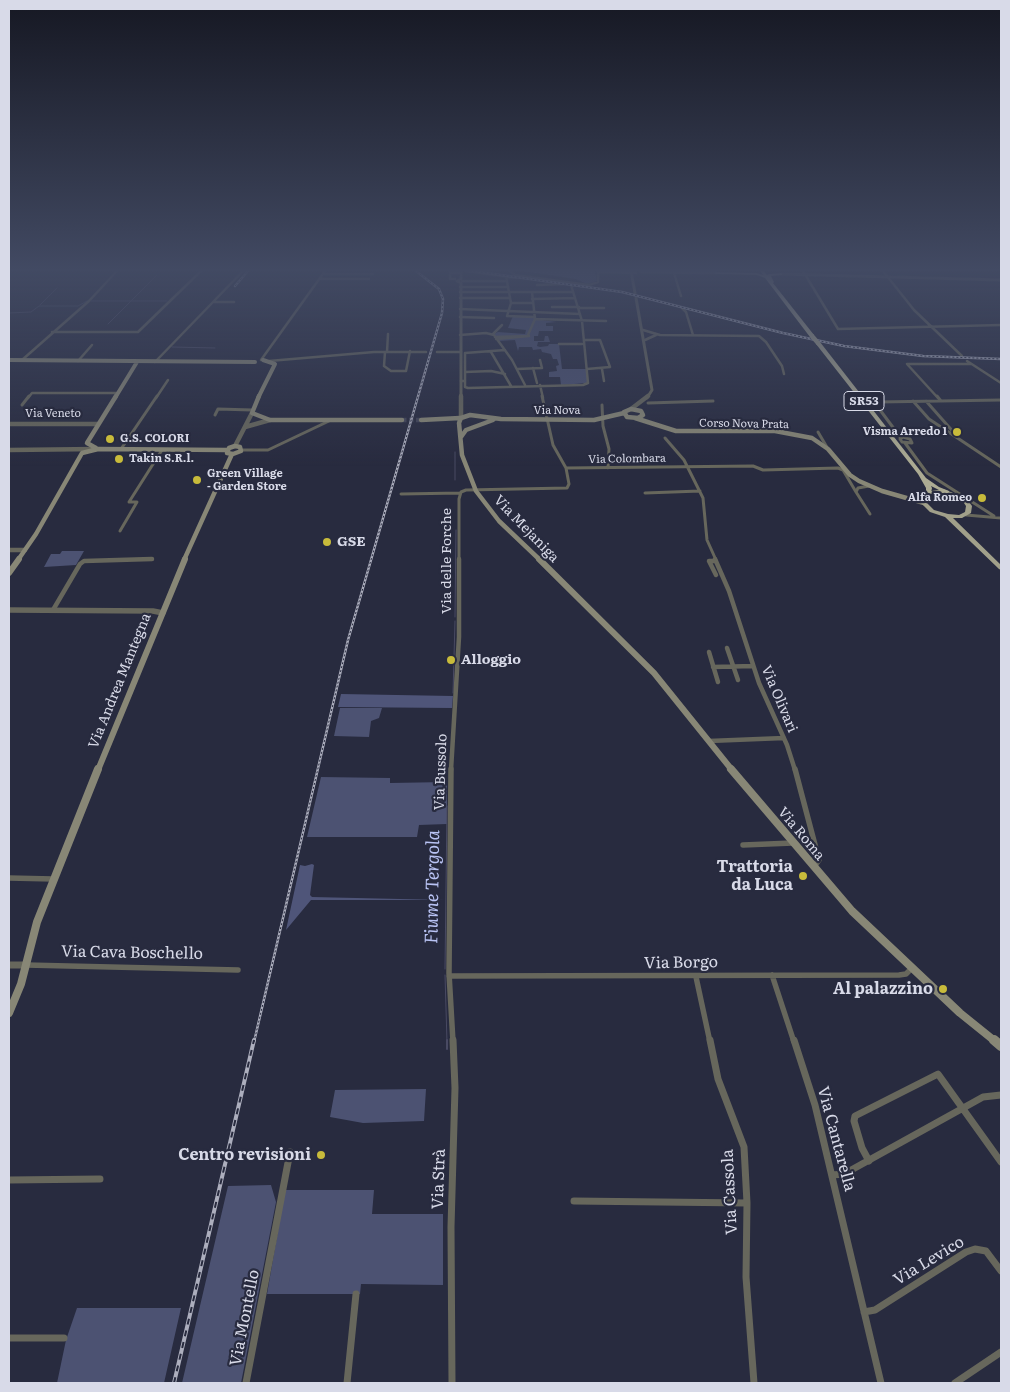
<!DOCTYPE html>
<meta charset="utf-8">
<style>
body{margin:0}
#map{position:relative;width:1010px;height:1392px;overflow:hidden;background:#282b3f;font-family:Literata,serif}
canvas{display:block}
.frame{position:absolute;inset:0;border:10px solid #d8dae8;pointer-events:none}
</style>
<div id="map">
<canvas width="1010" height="1392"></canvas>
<div class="frame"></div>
</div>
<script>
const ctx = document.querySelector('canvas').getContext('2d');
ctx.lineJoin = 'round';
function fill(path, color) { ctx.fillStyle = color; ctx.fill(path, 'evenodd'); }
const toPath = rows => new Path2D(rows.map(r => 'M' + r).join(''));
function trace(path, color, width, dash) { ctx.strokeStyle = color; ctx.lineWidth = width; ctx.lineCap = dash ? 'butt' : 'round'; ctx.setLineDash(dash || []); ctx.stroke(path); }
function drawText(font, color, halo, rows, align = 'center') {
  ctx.font = font + ' Literata,serif'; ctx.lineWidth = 4.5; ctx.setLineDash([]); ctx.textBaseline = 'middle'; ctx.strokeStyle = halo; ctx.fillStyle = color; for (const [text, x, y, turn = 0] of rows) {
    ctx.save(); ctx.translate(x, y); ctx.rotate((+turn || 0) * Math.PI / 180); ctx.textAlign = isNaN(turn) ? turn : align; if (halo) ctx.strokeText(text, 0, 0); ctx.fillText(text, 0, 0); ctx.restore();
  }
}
fill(toPath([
 [523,271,595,271,597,281,587,284,575,279],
 [513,316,535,317,536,319,556,322,546,323,546,326,553,326,553,331,539,331,538,336,534,336,534,341,544,341,545,336,548,336,550,342,538,342,537,346,540,347,548,346,549,344,559,344,562,369,587,369,588,383,561,385,560,377,549,377,549,372,557,371,556,366,559,365,557,359,553,359,551,354,542,352,541,349,533,350,532,347,519,347,518,351,515,340,498,341,494,334,498,332,525,334,526,330,508,328],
 [62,551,84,551,76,565,44,567,51,554,60,554],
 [340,708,382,708,379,718,371,721,369,737,334,736],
 [321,777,390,778,390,783,447,782,447,824,419,825,417,837,307,837],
 [426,1089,424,1121,363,1123,330,1117,335,1090],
 [271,1185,276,1202,241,1383,182,1383,228,1186],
 [285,1190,374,1190,372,1214,443,1214,443,1285,361,1284,360,1294,267,1294],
 [77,1308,181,1308,164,1383,57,1383,66,1340]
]), '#4c5272');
fill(toPath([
 [341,694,453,696,452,708,338,707],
 [312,864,314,865,310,895,312,897,445,900,311,900,286,930,300,865,305,866]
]), '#4f5579');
trace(toPath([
 [91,301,167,301],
 [40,305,57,288],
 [9,313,31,312,39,306,78,306,87,301],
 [108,324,157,275],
 [172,347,215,348],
 [455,452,455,480],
 [455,617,456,530],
 [453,693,455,621],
 [445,969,447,806],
 [445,975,447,1042]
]), '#494a63', 1);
trace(toPath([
 [447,1040,447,1049]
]), '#494a63', 2);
trace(toPath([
 [402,420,421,420]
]), '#424558', 4.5, [4.5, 2.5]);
trace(toPath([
 [450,271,450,273,461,273],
 [465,271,516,278],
 [510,271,515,275,589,285,598,282,598,272,636,273],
 [803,271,838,329,1001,325],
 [883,271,914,310,962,356],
 [450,273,450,279,455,279],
 [674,273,681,296],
 [324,274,373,274],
 [506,276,511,303,507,316,535,317],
 [321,279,369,279],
 [462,281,506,281],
 [537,285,564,284],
 [460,287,507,287],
 [460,292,573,292],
 [460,298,510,298],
 [532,299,575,298],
 [214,302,234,302],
 [511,303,533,303],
 [552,307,579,307],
 [579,308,604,308],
 [682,308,686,312,693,335],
 [460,309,580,314],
 [460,317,494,318],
 [535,319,606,321],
 [643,330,660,335,759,336,766,342,782,366,784,374],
 [52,332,138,332,201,271],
 [493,334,502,325],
 [460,335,486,333,494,335,512,360,525,385],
 [528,335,535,319,532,292],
 [495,337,529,336,496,339],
 [584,340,600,340,610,367,587,369],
 [645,340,656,335],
 [559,344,582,344],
 [385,352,384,366,391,371,406,371,410,351],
 [387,352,388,334],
 [437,352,461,352],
 [491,352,511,386],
 [22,360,89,301,117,271],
 [261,360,325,271],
 [78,361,92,345],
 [269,361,374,352,426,352],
 [967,361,1001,383],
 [155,362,243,271],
 [533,368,537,383],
 [517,369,542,368,540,360],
 [602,369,604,381],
 [465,372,491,371,505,374],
 [461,381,465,381,465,387,468,388,583,385,588,383,582,321,571,285],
 [465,381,465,353,505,350],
 [540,385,543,398],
 [28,398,32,393,116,393],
 [156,398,168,380],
 [938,398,907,364,971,364]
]), '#67675c', 2.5);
trace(toPath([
 [542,396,553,445,566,468,753,466,763,470,838,468,843,470,856,492],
 [937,396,941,401],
 [913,401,929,419,1001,467],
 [926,401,956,435],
 [648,403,713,401],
 [22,405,29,396],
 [602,405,603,426,609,449,608,468],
 [215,415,218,409,252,410],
 [818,432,828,449],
 [903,437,910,439,912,443,902,442,900,439,903,437],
 [665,438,684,460,703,498,707,540,716,560],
 [901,438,877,406,878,402,1001,400],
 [905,443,927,473,994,516],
 [121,449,157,396],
 [241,450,268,450,329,421],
 [869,486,858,488,856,492,870,514],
 [645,493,700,491],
 [401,494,460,493],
 [966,515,1001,518],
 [120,531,137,502,129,502,162,450],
 [115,560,152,559],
 [459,560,459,499,461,492,466,490,567,488,569,484,566,468]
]), '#67675c', 3);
trace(toPath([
 [715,559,729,591,759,683,787,745,795,770],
 [715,561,709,561,716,575],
 [53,610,80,564,84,561,152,559],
 [727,648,738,680],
 [709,652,718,682],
 [713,667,753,666],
 [709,741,784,738],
 [451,770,459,637,459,559]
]), '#67675c', 4.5);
trace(toPath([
 [451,769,449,973,453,1042],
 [795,769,819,860,814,867],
 [743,845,793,843],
 [9,878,53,879],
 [26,965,238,970],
 [772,975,794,1042],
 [449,976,899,975,906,974,912,968],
 [696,977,710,1042]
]), '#67675c', 5.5);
trace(toPath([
 [710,1040,718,1079,744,1147,747,1203,746,1277,754,1383],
 [794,1040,815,1105,881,1383],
 [869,1161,862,1148,854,1121,855,1116,938,1074,1001,1162],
 [832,1175,844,1174,983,1097,1001,1095],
 [9,1180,100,1179],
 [574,1201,747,1203],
 [864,1312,875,1310,966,1252,975,1249,986,1251,1001,1271],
 [9,1338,64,1338],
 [246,1383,290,1152],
 [347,1383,356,1294],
 [452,1383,451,1227,455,1088,453,1040],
 [955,1383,1001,1352]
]), '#67675c', 7);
trace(toPath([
 [461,271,461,279,457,281,461,283,461,398],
 [631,271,635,293],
 [641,272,716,273],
 [781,274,1001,280],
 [636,298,652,390,647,398]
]), '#67675c', 3);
trace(toPath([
 [461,396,461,418],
 [631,409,648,396],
 [9,424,98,424],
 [245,427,270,420],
 [235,446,252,413],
 [9,450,97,449],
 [9,550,25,550]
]), '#67675c', 4.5);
trace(toPath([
 [9,610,153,611,163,613]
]), '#67675c', 5.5);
trace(toPath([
 [9,965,26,965]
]), '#67675c', 7);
trace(toPath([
 [9,360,255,362],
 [115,398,137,362],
 [258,398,275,364,263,360]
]), '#888776', 4);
trace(toPath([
 [259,396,252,413,270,420,402,420],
 [631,409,641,411,643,415,638,418,627,417,624,412,631,409],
 [635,418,676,431,775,431,812,438,828,449,850,475,859,481,882,491,924,503],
 [421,420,460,418],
 [459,423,462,455,476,491,499,521,540,560],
 [459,423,461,418,470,415,501,419,594,420,624,413],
 [461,437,466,430,493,420],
 [235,446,240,447,241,451,233,454,227,453,229,448,235,446],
 [96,448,87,443,116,396],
 [18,560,36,534,82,453,98,449,227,450],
 [184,560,232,454]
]), '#888776', 4.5);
trace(toPath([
 [539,559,654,673,732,770],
 [9,573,19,559],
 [98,770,185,559]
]), '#888776', 6);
trace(toPath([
 [731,769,852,911,960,1013,996,1042],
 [9,1013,21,984,37,922,98,769]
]), '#888776', 8);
trace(toPath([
 [994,1040,1001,1046]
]), '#888776', 10);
fill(toPath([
 [943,489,966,498,972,506,971,513,962,518,953,518,1001,565,1001,570,999,569,945,517,930,512,921,503,920,497,926,492,943,489],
 [942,493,962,500,966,506,965,512,959,515,948,514,934,510,927,503,926,497,930,494,942,493]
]), '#a1a08a');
fill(toPath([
 [760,271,764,271,767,275,769,274,782,273,782,275,771,276,774,282,773,283,814,335,814,337,810,337,765,278,757,275,716,274,714,273,716,272,757,273,763,275,760,271],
 [816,342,820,342,926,478,939,487,949,491,949,493,945,493,931,486,932,488,931,493,928,495,926,494,926,488,918,474,816,344,816,342]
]), '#acab93');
const railFar1 = toPath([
 [473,271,622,292,783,333,844,346,923,356,1001,359],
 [235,286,248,271],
 [254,1042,348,640,442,313,443,299,439,289,416,271]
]);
const rail = toPath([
 [174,1383,254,1040]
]);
trace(railFar1, '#acaebd', 2.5);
trace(rail, '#acaebd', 4);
trace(railFar1, '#282b3f', 1, [2]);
trace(rail, '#282b3f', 2, [6]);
trace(toPath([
 [812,336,818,343]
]), '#acab93', 4.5);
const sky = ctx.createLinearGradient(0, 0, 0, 466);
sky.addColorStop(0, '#161823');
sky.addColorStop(0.58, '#424a63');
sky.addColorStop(1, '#424a6300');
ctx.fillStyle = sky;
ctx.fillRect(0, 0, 1010, 466);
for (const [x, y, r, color] of [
 [957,432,5,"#c8bb3b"],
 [110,439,5,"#c8bb3b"],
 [119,459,5,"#c8bb3b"],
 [197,480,5,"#c8bb3b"],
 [982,498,5,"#c8bb3b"],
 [327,542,5,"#c8bb3b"],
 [451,660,5,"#c8bb3b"],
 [803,876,5,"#c8bb3b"],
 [943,989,5,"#c8bb3b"],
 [321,1155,5,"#c8bb3b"]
]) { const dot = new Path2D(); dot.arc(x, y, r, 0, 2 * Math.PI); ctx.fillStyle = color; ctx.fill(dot); trace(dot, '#282b3f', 2); }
drawText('11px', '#d8dae8', '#282b3f', [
 ["Via Nova",557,411],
 ["Via Veneto",53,414],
 ["Corso Nova Prata",744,424,1],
 ["Via Colombara",627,459,-1]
]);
drawText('bold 11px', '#d8dae8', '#282b3f', [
 ["Visma Arredo 1",947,432,"right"],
 ["G.S. COLORI",120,439],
 ["Takin S.R.l.",129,459],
 ["Green Village",207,474],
 ["- Garden Store",207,487],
 ["Alfa Romeo",972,498,"right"]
], 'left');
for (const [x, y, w] of [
 [864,401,40]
]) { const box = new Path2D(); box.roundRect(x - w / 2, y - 9.5, w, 19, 4); ctx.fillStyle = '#282b3f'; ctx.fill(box); trace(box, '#d8dae8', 1); }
drawText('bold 12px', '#d8dae8', null, [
 ["SR53",864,401]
]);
drawText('14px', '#d8dae8', '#282b3f', [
 ["Via Mejaniga",526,529,46],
 ["Via delle Forche",447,561,-90],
 ["Via Andrea Mantegna",120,681,-68],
 ["Via Olivari",779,699,67],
 ["Via Bussolo",441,772,-88],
 ["Via Roma",801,834,50]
]);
drawText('bold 14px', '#d8dae8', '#282b3f', [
 ["GSE",337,542],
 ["Alloggio",461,660]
], 'left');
drawText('bold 16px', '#d8dae8', '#282b3f', [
 ["Trattoria",793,867],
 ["da Luca",793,885],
 ["Al palazzino",933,989],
 ["Centro revisioni",311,1155]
], 'right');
drawText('16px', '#d8dae8', '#282b3f', [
 ["Via Cava Boschello",132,953,1],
 ["Via Borgo",681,963,-1],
 ["Via Cantarella",836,1139,75],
 ["Via Strà",439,1179,-88],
 ["Via Cassola",730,1192,-93],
 ["Via Levico",929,1261,-31],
 ["Via Montello",245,1318,-79]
]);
drawText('italic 18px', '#b9c3f4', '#282b3f', [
 ["Fiume Tergola",433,887,-89]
]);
</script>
